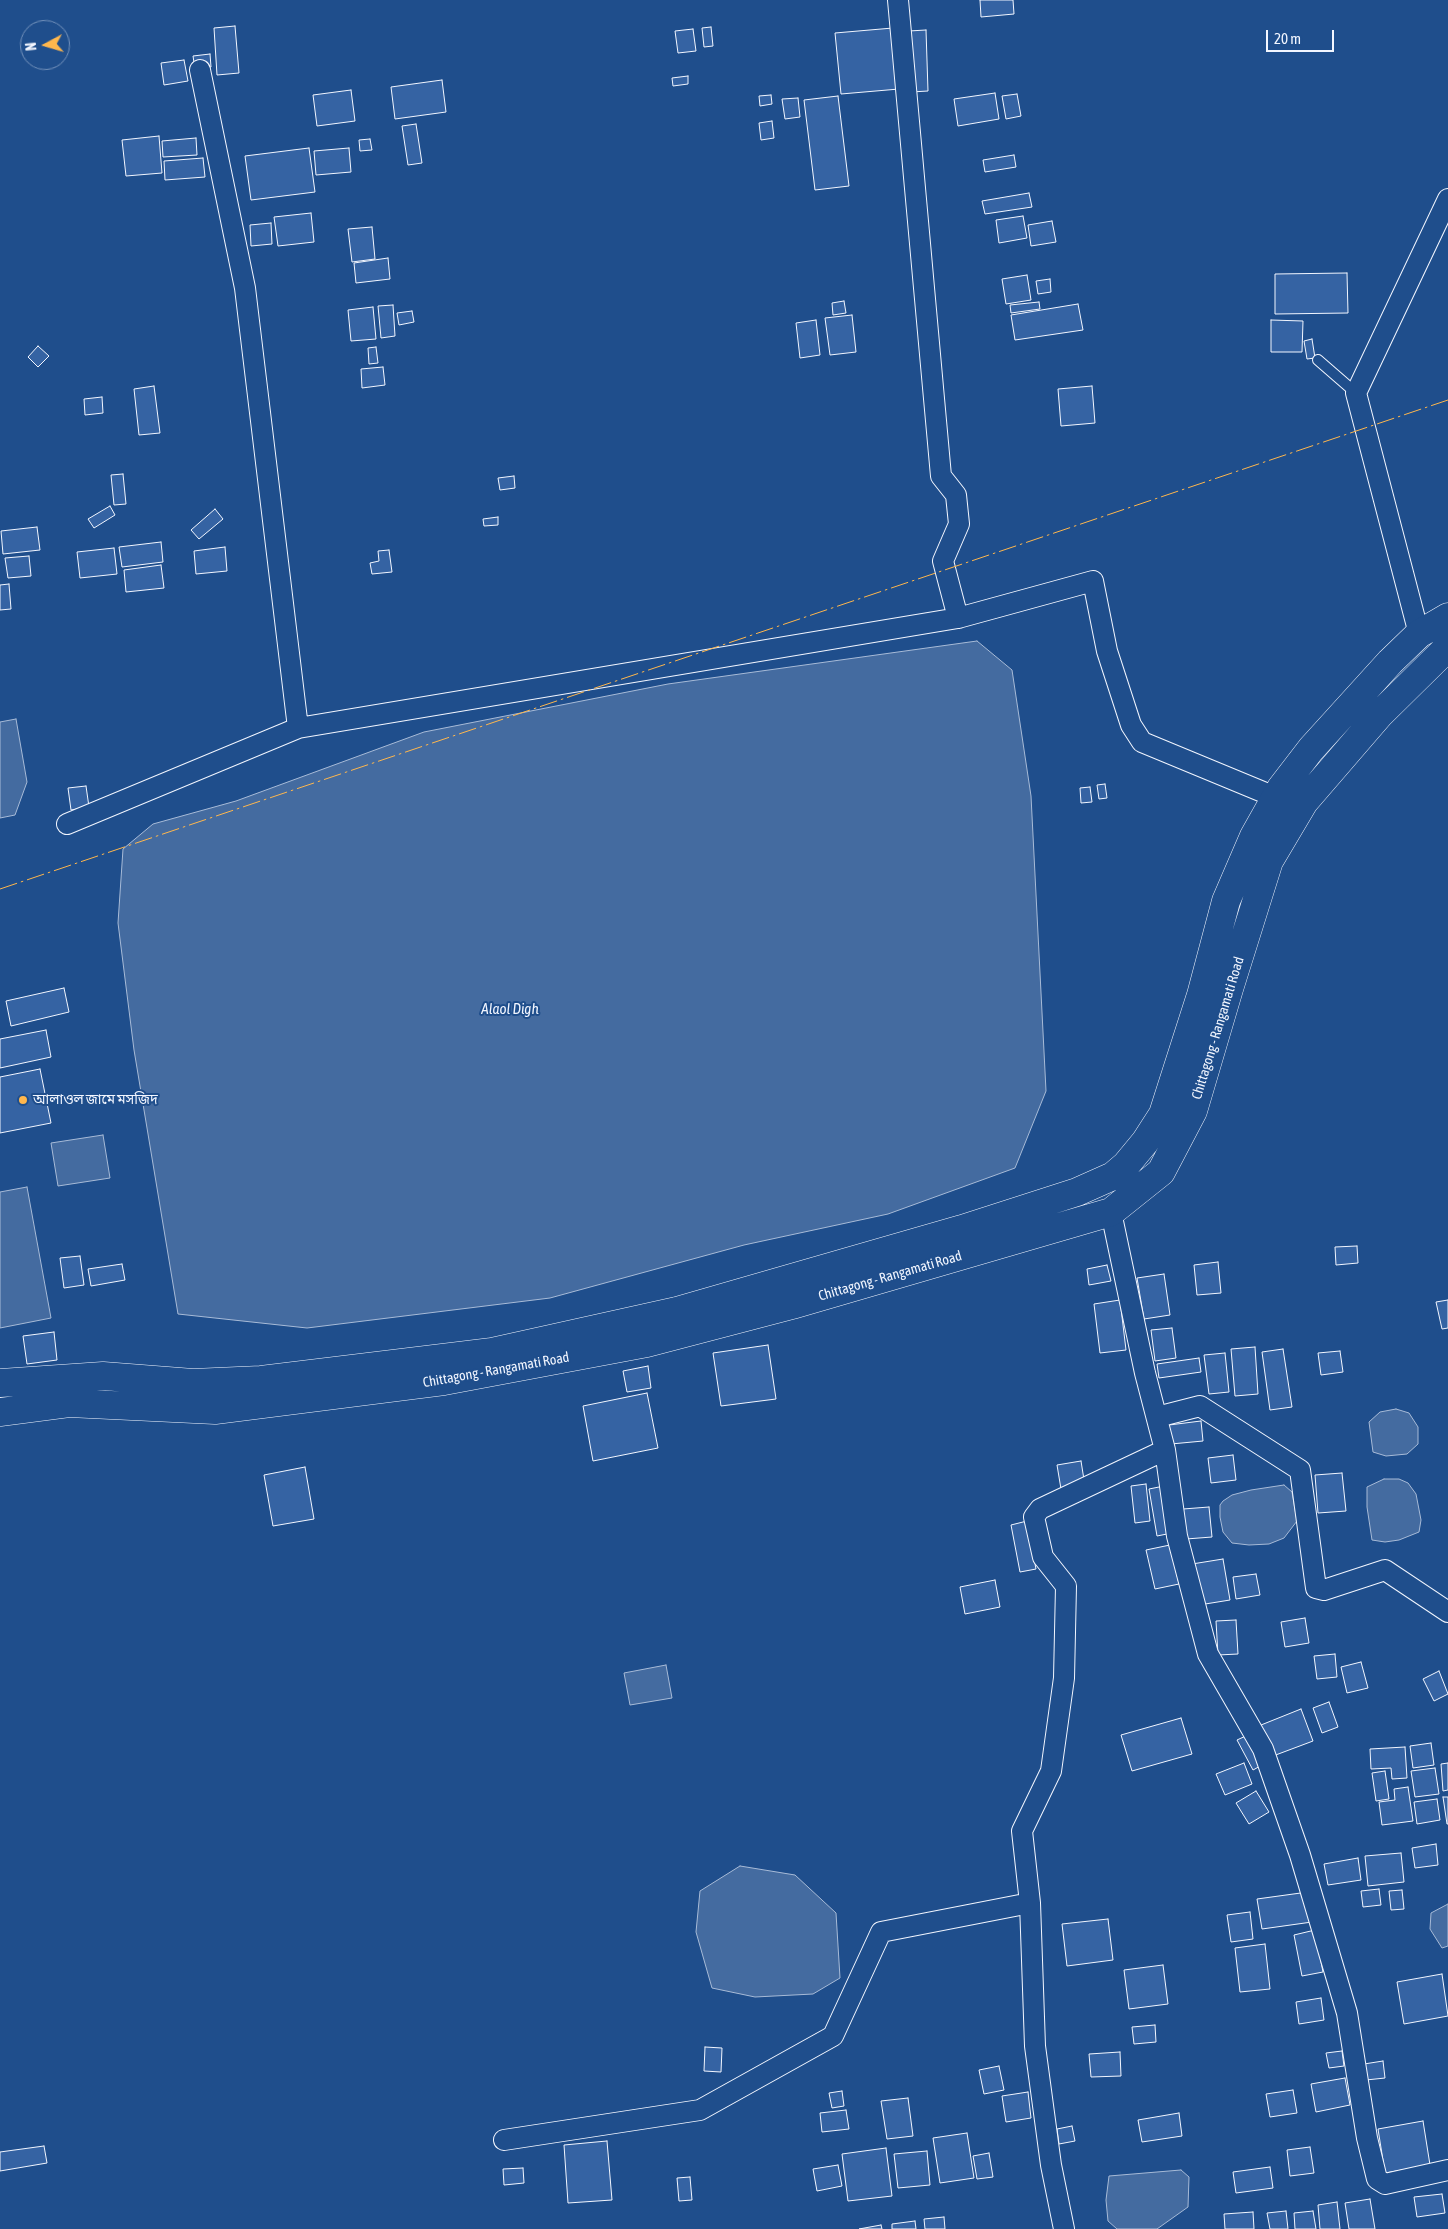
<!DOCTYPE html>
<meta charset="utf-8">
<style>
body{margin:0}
#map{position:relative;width:1448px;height:2229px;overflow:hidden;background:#1f4e8c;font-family:"Asap Condensed",sans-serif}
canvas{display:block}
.north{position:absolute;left:20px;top:20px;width:50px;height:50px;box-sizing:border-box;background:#1f4e8c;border:1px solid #7391ba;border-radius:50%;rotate:264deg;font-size:14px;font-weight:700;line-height:20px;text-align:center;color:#f2f6ff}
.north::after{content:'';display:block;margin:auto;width:18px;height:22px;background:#ffb74d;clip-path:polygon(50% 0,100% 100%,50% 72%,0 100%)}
.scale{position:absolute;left:1266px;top:30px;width:68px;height:22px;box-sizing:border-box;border:2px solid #f2f6ff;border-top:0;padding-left:6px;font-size:15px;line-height:18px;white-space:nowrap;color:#f2f6ff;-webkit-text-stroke:4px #1f4e8c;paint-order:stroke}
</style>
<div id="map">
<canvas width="1448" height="2229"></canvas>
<div class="north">N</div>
<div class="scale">20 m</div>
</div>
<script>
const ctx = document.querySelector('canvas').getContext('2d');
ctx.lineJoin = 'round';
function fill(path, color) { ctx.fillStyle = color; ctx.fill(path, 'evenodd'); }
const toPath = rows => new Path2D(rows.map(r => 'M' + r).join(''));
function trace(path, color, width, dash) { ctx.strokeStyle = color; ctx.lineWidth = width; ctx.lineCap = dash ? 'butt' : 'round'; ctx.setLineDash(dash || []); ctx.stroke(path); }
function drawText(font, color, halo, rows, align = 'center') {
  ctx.font = font + ' "Asap Condensed","Noto Sans Bengali",sans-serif'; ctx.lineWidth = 4; ctx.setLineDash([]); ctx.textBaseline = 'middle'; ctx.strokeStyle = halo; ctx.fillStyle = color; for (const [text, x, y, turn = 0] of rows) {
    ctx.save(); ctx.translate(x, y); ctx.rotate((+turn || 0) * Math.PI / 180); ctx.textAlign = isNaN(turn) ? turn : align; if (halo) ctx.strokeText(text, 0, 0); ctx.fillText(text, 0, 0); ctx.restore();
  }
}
const water = toPath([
 [977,641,1012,670,1031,796,1046,1091,1015,1168,888,1214,744,1245,550,1298,307,1328,178,1314,134,1050,118,923,123,849,153,824,236,801,424,732,668,684,977,641],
 [16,719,27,782,15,815,0,818,0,722,16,719],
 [103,1135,110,1178,58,1186,51,1143,103,1135],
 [27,1187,51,1318,0,1328,0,1192,27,1187],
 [1396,1409,1409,1413,1418,1427,1418,1444,1407,1454,1386,1456,1373,1452,1369,1422,1380,1412,1396,1409],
 [1384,1479,1399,1479,1408,1483,1416,1494,1421,1520,1419,1532,1399,1540,1385,1542,1372,1540,1367,1507,1367,1487,1384,1479],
 [1284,1485,1292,1492,1297,1521,1284,1538,1269,1544,1249,1545,1232,1543,1223,1532,1220,1517,1220,1505,1223,1501,1232,1495,1251,1490,1284,1485],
 [666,1665,672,1698,630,1705,624,1673,666,1665],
 [740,1866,795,1875,836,1913,840,1978,813,1994,755,1997,712,1988,696,1932,700,1891,740,1866],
 [1448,1904,1448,1946,1442,1948,1430,1929,1431,1913,1448,1904],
 [1181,2170,1189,2177,1188,2207,1157,2229,1117,2229,1108,2221,1106,2200,1109,2176,1181,2170]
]);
fill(water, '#446ba0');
trace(water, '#a8bbd7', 1);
const building = toPath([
 [980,0,1013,0,1014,14,981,17,980,0],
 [235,26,239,73,217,75,214,28,235,26],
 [711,27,713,46,704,47,702,28,711,27],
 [893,28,899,89,841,94,835,33,893,28],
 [693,29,696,51,678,53,675,31,693,29],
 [926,30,928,91,911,92,909,31,926,30],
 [210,54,211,67,195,69,193,56,210,54],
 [184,60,188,81,164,85,161,63,184,60],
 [688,76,688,84,673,86,672,78,688,76],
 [442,80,446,112,395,119,391,87,442,80],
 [351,90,355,121,317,126,313,95,351,90],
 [995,93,999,119,958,126,954,99,995,93],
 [1017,94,1021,116,1006,119,1002,96,1017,94],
 [771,95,772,104,760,106,759,96,771,95],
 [838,96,849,186,815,190,804,100,838,96],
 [798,98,800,117,785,119,782,99,798,98],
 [772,121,774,138,761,140,759,123,772,121],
 [416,124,422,163,408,165,402,126,416,124],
 [159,136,162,173,126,176,122,140,159,136],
 [196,138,197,155,163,157,162,141,196,138],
 [370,139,372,150,360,151,359,140,370,139],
 [309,148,315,192,251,200,245,156,309,148],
 [349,148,351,172,316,175,314,151,349,148],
 [1014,155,1016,167,985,172,983,160,1014,155],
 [203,158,205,177,165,180,164,161,203,158],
 [1029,193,1032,207,985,214,982,201,1029,193],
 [311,213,314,242,278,246,274,217,311,213],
 [1023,216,1027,238,999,243,996,220,1023,216],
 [1052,221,1056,242,1031,246,1028,225,1052,221],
 [271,223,272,244,251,246,250,225,271,223],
 [372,227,375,259,352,262,348,229,372,227],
 [388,258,390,279,356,283,354,263,388,258],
 [1347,273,1348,313,1275,314,1275,274,1347,273],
 [1027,275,1031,300,1006,304,1002,279,1027,275],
 [1050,279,1051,292,1038,294,1036,281,1050,279],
 [844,301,846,313,833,315,832,303,844,301],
 [1039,302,1040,309,1011,313,1010,305,1039,302],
 [1078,304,1083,330,1015,340,1011,315,1078,304],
 [393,305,395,336,381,338,378,306,393,305],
 [373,307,376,339,351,341,348,310,373,307],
 [412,311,414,322,399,325,397,313,412,311],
 [852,315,856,352,830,355,825,318,852,315],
 [816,320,820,355,800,358,796,323,816,320],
 [1271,320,1303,321,1302,352,1271,352,1271,320],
 [1312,339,1315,358,1307,359,1304,341,1312,339],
 [38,346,49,356,38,367,28,357,38,346],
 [376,347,378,363,369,364,368,348,376,347],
 [383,367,385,385,362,388,361,369,383,367],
 [154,386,160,433,139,435,134,389,154,386],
 [1092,386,1095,423,1061,426,1058,389,1092,386],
 [102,397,103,413,85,415,84,399,102,397],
 [123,474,126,504,114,505,111,475,123,474],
 [514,476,515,488,500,490,498,478,514,476],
 [110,506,115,515,94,528,88,519,110,506],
 [215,509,223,519,199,539,191,530,215,509],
 [498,517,498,525,484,526,483,519,498,517],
 [37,527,40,550,3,554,1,531,37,527],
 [161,542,163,562,122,567,119,547,161,542],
 [225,547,227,571,196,574,194,551,225,547],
 [114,548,117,574,80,578,77,552,114,548],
 [389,550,392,572,372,574,370,563,379,561,378,551,389,550],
 [29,556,31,576,8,578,5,558,29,556],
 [161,565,164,588,126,592,124,570,161,565],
 [9,584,11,609,0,610,0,585,9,584],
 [1105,784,1107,798,1099,799,1097,785,1105,784],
 [86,786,89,807,71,810,68,788,86,786],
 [1090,787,1092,802,1081,803,1080,788,1090,787],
 [64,988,69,1012,11,1026,6,1001,64,988],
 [46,1030,51,1057,0,1068,0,1039,46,1030],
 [40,1069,51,1123,0,1133,0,1077,40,1069],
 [1357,1246,1358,1263,1336,1265,1335,1247,1357,1246],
 [80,1256,84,1285,64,1288,60,1258,80,1256],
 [1218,1262,1221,1293,1197,1295,1194,1265,1218,1262],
 [122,1264,125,1280,91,1286,88,1269,122,1264],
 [1107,1265,1111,1281,1089,1285,1087,1269,1107,1265],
 [1164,1274,1170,1315,1144,1319,1137,1278,1164,1274],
 [1120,1300,1126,1350,1100,1353,1094,1304,1120,1300],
 [1448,1300,1448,1328,1442,1329,1436,1302,1448,1300],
 [1172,1328,1176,1358,1155,1361,1151,1330,1172,1328],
 [54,1332,57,1360,27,1364,23,1336,54,1332],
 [768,1345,776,1399,721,1406,713,1353,768,1345],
 [1255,1347,1258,1394,1235,1396,1231,1349,1255,1347],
 [1283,1349,1292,1407,1270,1410,1262,1352,1283,1349],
 [1340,1351,1343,1372,1321,1375,1318,1353,1340,1351],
 [1225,1353,1229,1392,1209,1394,1204,1355,1225,1353],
 [1199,1358,1201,1372,1159,1378,1157,1364,1199,1358],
 [648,1366,651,1388,627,1392,623,1371,648,1366],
 [647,1393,658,1448,593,1461,583,1406,647,1393],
 [1201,1421,1203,1441,1171,1444,1169,1425,1201,1421],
 [1233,1455,1236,1480,1211,1483,1208,1458,1233,1455],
 [1081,1461,1085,1486,1061,1489,1057,1465,1081,1461],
 [305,1467,314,1519,273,1526,264,1475,305,1467],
 [1342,1473,1346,1511,1318,1513,1315,1475,1342,1473],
 [1146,1484,1150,1521,1135,1523,1131,1486,1146,1484],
 [1164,1486,1172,1533,1157,1536,1149,1489,1164,1486],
 [1209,1507,1212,1537,1186,1539,1183,1509,1209,1507],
 [1027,1521,1036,1569,1020,1572,1011,1525,1027,1521],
 [1170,1545,1179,1584,1155,1589,1146,1550,1170,1545],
 [1223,1559,1230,1600,1199,1605,1192,1564,1223,1559],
 [1256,1574,1260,1595,1236,1599,1233,1577,1256,1574],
 [995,1580,1000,1607,965,1614,960,1587,995,1580],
 [1305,1618,1309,1643,1285,1647,1281,1622,1305,1618],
 [1236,1620,1238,1654,1218,1655,1216,1621,1236,1620],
 [1335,1654,1337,1677,1317,1679,1314,1656,1335,1654],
 [1361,1662,1368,1688,1347,1693,1341,1667,1361,1662],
 [1439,1671,1448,1694,1434,1701,1423,1679,1439,1671],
 [1329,1702,1338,1727,1322,1733,1313,1708,1329,1702],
 [1301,1709,1313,1741,1273,1756,1261,1725,1301,1709],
 [1181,1718,1192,1754,1132,1771,1121,1735,1181,1718],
 [1250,1734,1264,1764,1253,1770,1237,1740,1250,1734],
 [1431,1743,1434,1765,1413,1768,1410,1746,1431,1743],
 [1405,1747,1407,1778,1392,1779,1391,1768,1371,1769,1370,1749,1405,1747],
 [1244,1763,1252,1784,1225,1795,1216,1774,1244,1763],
 [1448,1763,1448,1790,1443,1791,1441,1764,1448,1763],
 [1435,1768,1439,1794,1415,1797,1411,1771,1435,1768],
 [1385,1771,1389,1799,1376,1801,1372,1773,1385,1771],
 [1408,1787,1413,1821,1382,1825,1379,1802,1395,1800,1394,1789,1408,1787],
 [1256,1791,1269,1812,1249,1824,1236,1803,1256,1791],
 [1443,1797,1448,1797,1448,1824,1447,1824,1443,1797],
 [1437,1799,1440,1820,1417,1824,1414,1802,1437,1799],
 [1436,1844,1438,1865,1415,1868,1412,1848,1436,1844],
 [1401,1853,1404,1882,1368,1886,1365,1856,1401,1853],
 [1358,1858,1361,1880,1328,1885,1324,1864,1358,1858],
 [1379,1889,1381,1905,1363,1907,1361,1891,1379,1889],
 [1402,1890,1404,1909,1391,1910,1389,1891,1402,1890],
 [1308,1892,1312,1922,1262,1929,1257,1899,1308,1892],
 [1250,1912,1253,1939,1231,1942,1227,1915,1250,1912],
 [1108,1919,1113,1960,1067,1966,1062,1924,1108,1919],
 [1315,1930,1323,1972,1302,1976,1294,1935,1315,1930],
 [1265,1944,1270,1989,1240,1992,1235,1948,1265,1944],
 [1163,1965,1168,2004,1129,2009,1124,1970,1163,1965],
 [1442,1974,1448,2016,1404,2024,1397,1982,1442,1974],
 [1321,1998,1324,2020,1299,2024,1296,2002,1321,1998],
 [1155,2025,1156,2042,1134,2044,1132,2027,1155,2025],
 [705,2047,722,2048,721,2072,704,2071,705,2047],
 [1342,2051,1344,2066,1329,2068,1326,2053,1342,2051],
 [1120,2052,1121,2076,1091,2077,1089,2054,1120,2052],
 [1383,2061,1385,2078,1366,2080,1364,2064,1383,2061],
 [999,2066,1004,2090,984,2094,979,2070,999,2066],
 [1345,2078,1350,2105,1316,2112,1311,2084,1345,2078],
 [1293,2090,1297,2113,1270,2117,1266,2094,1293,2090],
 [842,2091,844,2106,832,2108,829,2093,842,2091],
 [1028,2092,1031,2118,1006,2122,1002,2096,1028,2092],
 [908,2098,913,2136,887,2139,881,2101,908,2098],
 [846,2110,849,2129,822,2132,820,2113,846,2110],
 [1179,2113,1182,2136,1142,2142,1138,2120,1179,2113],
 [1423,2121,1430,2165,1385,2173,1378,2129,1423,2121],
 [1072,2126,1075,2141,1059,2144,1057,2129,1072,2126],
 [967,2133,974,2178,940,2183,933,2138,967,2133],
 [607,2141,612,2200,568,2203,564,2145,607,2141],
 [44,2146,47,2163,0,2171,0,2152,44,2146],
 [1310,2147,1314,2173,1290,2176,1287,2150,1310,2147],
 [886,2148,892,2196,848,2201,842,2154,886,2148],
 [927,2151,930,2185,898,2188,894,2154,927,2151],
 [989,2153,993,2177,977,2179,973,2156,989,2153],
 [838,2165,842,2186,817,2191,813,2169,838,2165],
 [1270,2167,1273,2188,1236,2193,1233,2172,1270,2167],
 [523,2168,524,2183,504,2185,503,2169,523,2168],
 [690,2177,692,2200,679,2201,677,2178,690,2177],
 [1442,2194,1445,2213,1417,2217,1414,2197,1442,2194],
 [1370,2199,1375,2229,1349,2229,1345,2203,1370,2199],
 [1337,2202,1340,2229,1320,2229,1318,2205,1337,2202],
 [1286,2211,1288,2229,1270,2229,1267,2213,1286,2211],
 [1313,2211,1316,2229,1295,2229,1294,2213,1313,2211],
 [1253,2212,1254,2229,1225,2229,1224,2214,1253,2212],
 [944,2217,945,2229,925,2229,924,2219,944,2217],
 [915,2221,916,2229,892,2229,892,2224,915,2221],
 [881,2225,882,2229,859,2229,881,2225]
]);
fill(building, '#3563a3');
trace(building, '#f2f6ff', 1);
const service = toPath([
 [1318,360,1356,393]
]);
const minor = toPath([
 [898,0,941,476,956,495,959,524,943,561,958,618,1093,581,1107,651,1131,725,1142,742,1275,797],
 [200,70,245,288,298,728],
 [1419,634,1356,393,1448,199],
 [67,824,298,728,958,618],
 [1157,1417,1200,1406,1300,1470,1316,1588,1324,1590,1385,1570,1448,1612],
 [1165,1450,1177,1536,1208,1654,1263,1749,1300,1855,1347,2013,1367,2138,1377,2179,1385,2184,1448,2170],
 [504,2140,700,2110,833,2036,881,1932,1030,1903],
 [1064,2229,1051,2165,1035,2046,1030,1903,1022,1831,1051,1771,1064,1678,1066,1586,1043,1557,1034,1517,1040,1509,1165,1450,1145,1373,1111,1212]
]);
const trunk = toPath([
 [0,1383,103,1376,193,1383,261,1380,492,1352,677,1311,962,1229,1077,1192,1113,1176,1126,1165,1145,1142,1163,1114,1201,995,1226,901,1254,836,1281,788,1311,749,1390,662,1419,634,1448,617],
 [0,1412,69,1403,215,1410,444,1381,647,1343,792,1305,1111,1212,1161,1172,1193,1111,1229,989,1269,861,1304,802,1379,715,1448,647]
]);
trace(service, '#f2f6ff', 12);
trace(minor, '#f2f6ff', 22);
trace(trunk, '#f2f6ff', 29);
trace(service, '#1f4e8c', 10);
trace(minor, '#1f4e8c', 20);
trace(trunk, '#1f4e8c', 28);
trace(toPath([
 [0,889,1448,400]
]), '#ffb74d', 1, [18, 4, 2.5, 4]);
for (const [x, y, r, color] of [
 [23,1100,5,"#ffb74d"]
]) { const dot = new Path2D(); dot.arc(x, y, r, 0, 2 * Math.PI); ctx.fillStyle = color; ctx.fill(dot); trace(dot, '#1f4e8c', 2); }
drawText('14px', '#f2f6ff', '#1f4e8c', [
 ["Chittagong - Rangamati Road",1218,1028,-73],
 ["Chittagong - Rangamati Road",890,1276,-16],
 ["Chittagong - Rangamati Road",496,1370,-10]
]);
drawText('14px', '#f2f6ff', '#1f4e8c', [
 ["আলাওল জামে মসজিদ",33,1100]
], 'left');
drawText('italic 15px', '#f2f6ff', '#1f4e8c', [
 ["Alaol Digh",510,1009]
]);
</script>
